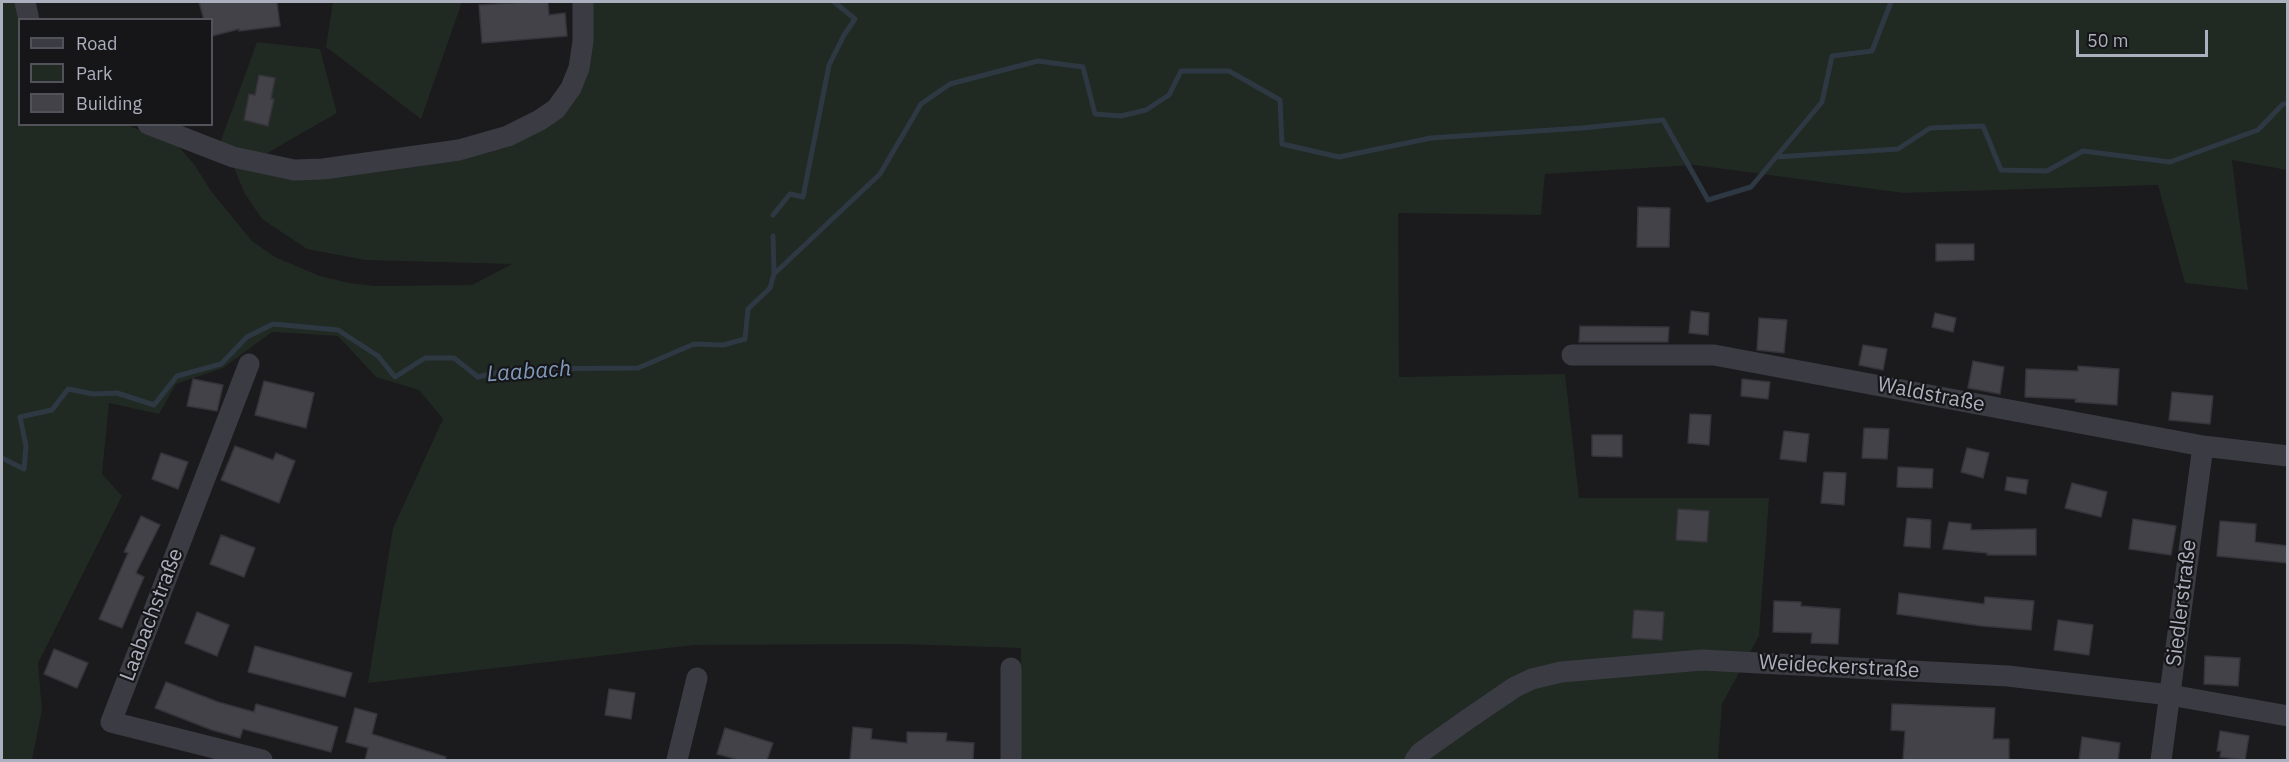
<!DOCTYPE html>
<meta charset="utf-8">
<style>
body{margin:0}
#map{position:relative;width:2289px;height:762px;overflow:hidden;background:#1b1a1d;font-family:"IBM Plex Sans",sans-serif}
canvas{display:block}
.frame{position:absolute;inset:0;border:3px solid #acb0be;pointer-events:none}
.legend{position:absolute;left:18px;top:18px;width:195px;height:108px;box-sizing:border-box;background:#161518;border:2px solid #52535a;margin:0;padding:8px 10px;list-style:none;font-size:18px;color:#acb0be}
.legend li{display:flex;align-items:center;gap:12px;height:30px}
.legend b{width:30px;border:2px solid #52535a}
.scale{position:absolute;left:2076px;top:30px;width:132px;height:27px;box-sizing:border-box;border:3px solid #acb0be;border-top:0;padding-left:8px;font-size:18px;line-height:21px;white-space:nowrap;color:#acb0be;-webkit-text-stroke:4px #161518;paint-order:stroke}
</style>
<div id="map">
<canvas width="2289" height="762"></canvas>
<div class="frame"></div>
<ul class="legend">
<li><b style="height:8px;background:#3b3b43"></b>Road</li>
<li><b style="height:16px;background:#202922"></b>Park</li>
<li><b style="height:16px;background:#424248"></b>Building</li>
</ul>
<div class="scale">50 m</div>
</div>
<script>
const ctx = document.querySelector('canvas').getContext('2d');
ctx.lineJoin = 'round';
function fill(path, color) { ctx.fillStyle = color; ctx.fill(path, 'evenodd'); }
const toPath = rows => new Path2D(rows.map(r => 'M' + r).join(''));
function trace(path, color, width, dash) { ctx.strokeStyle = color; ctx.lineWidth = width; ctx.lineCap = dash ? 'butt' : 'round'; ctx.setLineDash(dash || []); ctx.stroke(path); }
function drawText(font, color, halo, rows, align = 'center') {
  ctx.font = font + ' "IBM Plex Sans",sans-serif'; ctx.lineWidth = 4.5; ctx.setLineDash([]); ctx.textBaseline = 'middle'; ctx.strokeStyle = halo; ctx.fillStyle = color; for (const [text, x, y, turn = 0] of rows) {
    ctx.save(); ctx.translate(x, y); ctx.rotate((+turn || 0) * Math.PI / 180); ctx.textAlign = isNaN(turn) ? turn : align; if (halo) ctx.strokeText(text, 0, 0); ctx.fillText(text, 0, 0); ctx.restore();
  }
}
fill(toPath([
 [2,2,18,2,20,20,20,124,127,125,177,145,194,164,211,191,252,241,275,257,320,276,349,283,375,286,472,285,512,264,365,260,307,249,262,219,245,194,231,161,376,170,569,108,590,2,2287,2,2287,170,2232,160,2248,290,2185,283,2158,185,1903,193,1694,165,1545,174,1541,215,1398,213,1399,377,1565,374,1579,498,1769,498,1759,636,1722,704,1718,760,1019,760,1021,648,899,644,694,645,368,683,393,528,443,419,419,390,376,377,338,336,272,332,223,368,176,384,159,414,109,403,102,474,122,496,38,663,42,710,32,760,2,760],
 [333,2,462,2,421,119,326,47],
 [257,42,320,49,337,113,262,156,220,143]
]), '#202922');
trace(toPath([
 [1776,157,1898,149,1930,128,1983,126,2001,170,2047,171,2083,151,2170,162,2258,130,2283,104,2288,104],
 [773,215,790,194,803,197,829,65,844,35,855,19,834,2],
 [774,274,880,174,921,104,950,84,1038,61,1083,67,1095,114,1121,116,1146,110,1169,95,1181,71,1229,71,1280,100,1282,144,1339,157,1431,138,1582,128,1663,120,1708,200,1751,187,1822,102,1832,56,1872,51,1891,2],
 [2,458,24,469,26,446,20,417,52,410,68,389,93,394,117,393,154,405,177,376,221,364,247,337,273,324,338,330,378,356,395,377,425,358,454,358,478,377,511,369,638,368,694,344,723,345,745,339,748,309,770,288,774,274,773,236]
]), '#2e3843', 5);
const building = toPath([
 [199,2,277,2,280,26,239,31,239,29,212,36,212,20,204,20,199,2],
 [527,2,548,2,549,15,565,13,567,36,482,43,479,5,527,2],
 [259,75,275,78,271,99,274,99,268,126,244,120,249,94,255,95,259,75],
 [1638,207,1670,208,1669,247,1637,247,1638,207],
 [1936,244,1974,244,1974,260,1936,261,1936,244],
 [1691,311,1709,313,1708,335,1689,333,1691,311],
 [1935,313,1956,318,1953,332,1932,327,1935,313],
 [1759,318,1787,320,1784,353,1757,350,1759,318],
 [1580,326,1669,327,1668,342,1579,342,1580,326],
 [1863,345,1887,349,1883,370,1859,365,1863,345],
 [1973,361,2004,367,2000,394,1968,388,1973,361],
 [2078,366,2119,369,2117,405,2075,402,2076,399,2025,397,2026,369,2078,371,2078,366],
 [193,379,223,385,217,411,187,406,193,379],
 [1742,379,1770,382,1768,399,1741,396,1742,379],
 [264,381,314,393,306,428,255,415,264,381],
 [2172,392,2213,396,2210,424,2169,420,2172,392],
 [1690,414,1711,415,1709,445,1688,443,1690,414],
 [1864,428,1889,429,1887,459,1862,458,1864,428],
 [1784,431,1809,434,1806,462,1780,459,1784,431],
 [1592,435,1622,435,1622,457,1592,456,1592,435],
 [235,446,273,460,276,453,295,461,279,503,221,480,235,446],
 [1967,448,1989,453,1983,478,1961,472,1967,448],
 [161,453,188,462,178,489,152,479,161,453],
 [1898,467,1933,469,1932,488,1897,487,1898,467],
 [1824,472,1846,473,1844,505,1821,503,1824,472],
 [2007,477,2028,480,2026,494,2005,490,2007,477],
 [2072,483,2107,492,2101,517,2065,508,2072,483],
 [1678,509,1709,511,1707,542,1676,540,1678,509],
 [141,516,160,525,136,573,144,577,122,628,99,619,128,553,124,552,141,516],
 [1907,518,1931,520,1930,548,1904,546,1907,518],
 [2133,519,2176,526,2171,555,2129,549,2133,519],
 [2220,521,2256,524,2255,542,2288,546,2288,563,2217,556,2220,521],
 [1949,522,1971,524,1971,530,2036,529,2036,555,1987,555,1987,553,1943,549,1949,522],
 [221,535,255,548,244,577,210,564,221,535],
 [1899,593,1984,604,1985,597,2034,601,2031,630,1982,626,1897,614,1899,593],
 [1774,601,1801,602,1801,606,1840,609,1838,644,1811,643,1812,633,1773,632,1774,601],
 [1634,610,1664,612,1662,640,1632,638,1634,610],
 [197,612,229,625,217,656,185,643,197,612],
 [2058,620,2093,625,2089,655,2054,650,2058,620],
 [255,646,352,673,345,697,248,672,255,646],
 [54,649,88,663,77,688,44,674,54,649],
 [2205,656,2240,658,2238,686,2204,684,2205,656],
 [166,682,218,702,254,712,256,704,338,727,331,752,243,729,240,738,212,730,155,708,166,682],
 [609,689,635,693,631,719,605,715,609,689],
 [1892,704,1995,708,1993,739,2009,739,2009,760,1903,760,1905,731,1891,730,1892,704],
 [355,708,377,714,372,734,446,757,445,760,365,760,368,748,346,742,355,708],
 [853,727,872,729,871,739,907,743,907,732,947,733,946,741,974,743,973,760,850,760,853,727],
 [725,728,773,743,767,760,739,760,717,754,725,728],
 [2220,731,2249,736,2245,760,2220,757,2221,751,2217,751,2220,731],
 [2082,737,2120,743,2118,760,2079,760,2082,737]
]);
fill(building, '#424248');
trace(building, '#35343a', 1.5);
trace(toPath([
 [25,2,29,20],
 [148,124,233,157,294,170,323,169,459,150,508,136,540,120,556,109,571,88,579,68,583,41,583,2],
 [1572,355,1714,355,2203,446,2288,456],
 [249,364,111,722,262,760],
 [677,760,697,678],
 [1011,760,1011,668],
 [1415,760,1420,753,1468,719,1515,687,1532,679,1561,672,1702,660,2008,676,2170,695,2288,716],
 [2161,760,2203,446]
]), '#3b3b43', 21);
drawText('21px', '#acb0be', '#161518', [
 ["Waldstraße",1931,395,11],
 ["Siedlerstraße",2182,603,-83],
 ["Laabachstraße",152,615,-69],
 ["Weideckerstraße",1839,667,3]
]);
drawText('italic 22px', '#809abb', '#161518', [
 ["Laabach",529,372,-4]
]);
</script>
